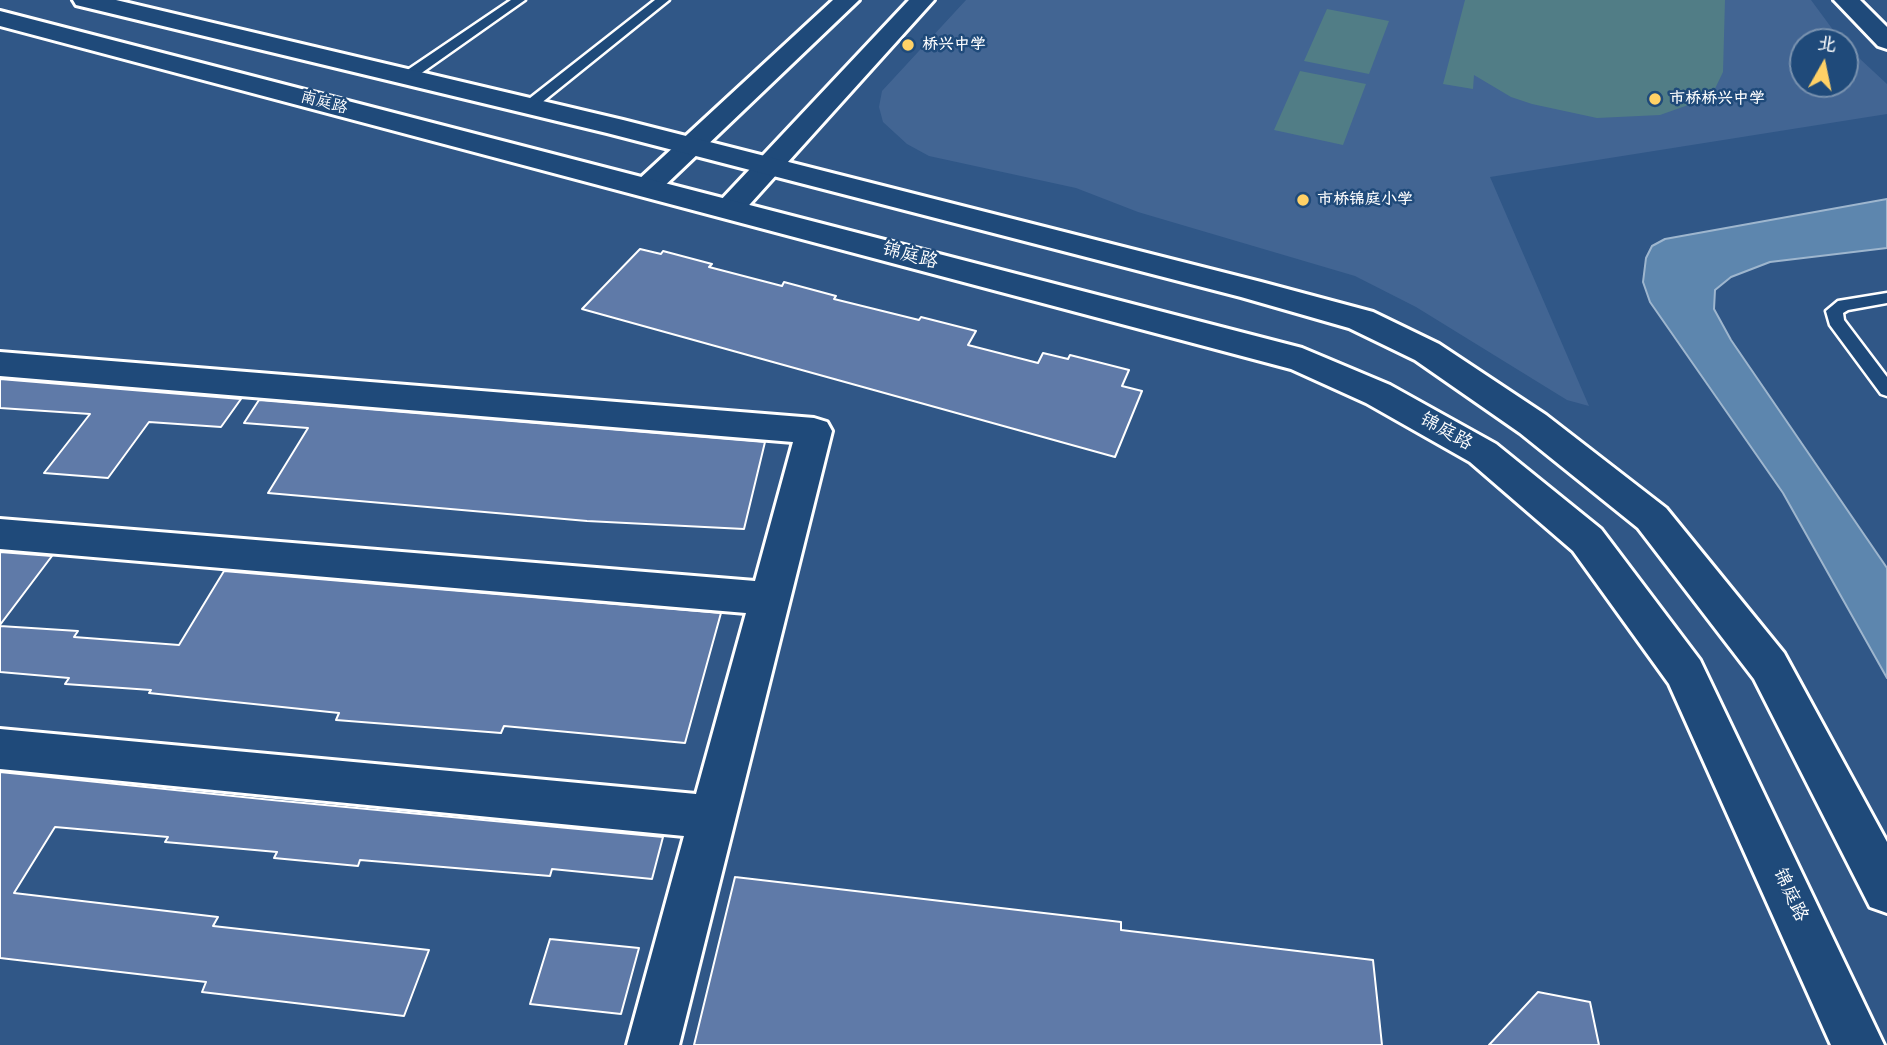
<!DOCTYPE html>
<meta charset="utf-8">
<style>
body{margin:0}
#map{position:relative;width:1887px;height:1045px;overflow:hidden;background:#305787;font-family:Pangolin,"LXGW WenKai TC",sans-serif}
canvas{display:block}
.north{position:absolute;left:1789px;top:28px;width:70px;height:70px;box-sizing:border-box;background:#1f4a7a;border:2px solid #7992af;border-radius:50%;rotate:9deg;font-size:19px;font-weight:700;line-height:28px;text-align:center;color:#fff}
.north::after{content:'';display:block;margin:auto;width:24px;height:32px;background:#ffd166;clip-path:polygon(50% 0,100% 100%,50% 72%,0 100%)}
</style>
<div id="map">
<canvas width="1887" height="1045"></canvas>
<div class="north">北</div>
</div>
<script>
const ctx = document.querySelector('canvas').getContext('2d');
ctx.lineJoin = 'round';
function fill(path, color) { ctx.fillStyle = color; ctx.fill(path, 'evenodd'); }
const toPath = rows => new Path2D(rows.map(r => 'M' + r).join(''));
function trace(path, color, width, dash) { ctx.strokeStyle = color; ctx.lineWidth = width; ctx.lineCap = dash ? 'butt' : 'round'; ctx.setLineDash(dash || []); ctx.stroke(path); }
function drawText(font, color, halo, rows, align = 'center') {
  ctx.font = font + ' Pangolin,"LXGW WenKai TC",sans-serif'; ctx.lineWidth = 5; ctx.setLineDash([]); ctx.textBaseline = 'middle'; ctx.strokeStyle = halo; ctx.fillStyle = color; for (const [text, x, y, turn = 0] of rows) {
    ctx.save(); ctx.translate(x, y); ctx.rotate((+turn || 0) * Math.PI / 180); ctx.textAlign = isNaN(turn) ? turn : align; if (halo) ctx.strokeText(text, 0, 0); ctx.fillText(text, 0, 0); ctx.restore();
  }
}
fill(toPath([
 [966,0,1811,0,1842,42,1803,42,1803,84,1845,84,1845,45,1887,84,1887,114,1490,177,1589,406,1567,400,1416,307,1355,276,1138,212,1076,188,929,156,907,144,883,122,879,107,882,91]
]), '#426593');
fill(toPath([
 [1465,0,1725,0,1723,72,1711,97,1660,115,1597,118,1532,104,1511,97,1474,75,1473,89,1443,84],
 [1327,9,1389,21,1369,74,1304,61],
 [1300,71,1366,84,1343,145,1274,130]
]), '#517d86');
const water = toPath([
 [1887,199,1887,248,1770,262,1731,277,1715,290,1714,309,1731,340,1887,568,1887,678,1783,493,1650,302,1643,282,1646,258,1652,246,1665,239,1887,199]
]);
fill(water, '#5d86ae');
trace(water, '#9eb6ce', 2);
const building = toPath([
 [640,249,661,254,663,251,712,264,709,267,782,286,784,282,836,296,834,299,919,320,921,317,976,331,968,345,1038,363,1043,353,1068,359,1070,355,1129,370,1122,386,1142,391,1115,457,582,309,640,249],
 [0,379,241,399,221,427,149,422,108,478,44,473,90,414,0,408,0,379],
 [259,400,765,442,744,529,587,521,268,493,308,428,244,423,259,400],
 [0,552,52,556,0,625,0,552],
 [224,571,721,613,685,743,504,726,501,733,336,720,339,713,149,693,151,690,65,684,69,678,0,672,0,626,78,631,74,637,179,645,224,571],
 [0,772,272,800,663,837,652,879,552,869,550,876,360,860,358,866,274,858,277,852,165,842,168,837,55,827,14,893,218,917,213,926,429,950,404,1016,202,992,206,982,0,958,0,772],
 [735,877,1121,922,1121,930,1373,960,1382,1045,694,1045,735,877],
 [550,939,639,948,621,1014,530,1004,550,939],
 [1538,992,1590,1002,1599,1045,1489,1045,1538,992]
]);
fill(building, '#5f7aa8');
trace(building, '#fff', 2);
const lane = toPath([
 [511,0,525,0,413,79,403,79,403,73,511,0],
 [655,0,669,0,535,108,525,108,525,102,655,0],
 [1887,293,1887,303,1848,310,1843,313,1844,320,1887,377,1887,396,1881,394,1830,325,1826,311,1838,301,1887,293]
]);
const street = toPath([
 [833,0,859,0,657,193,647,196,637,193,632,187,637,181,833,0],
 [909,0,934,0,741,214,730,217,719,214,715,208,719,202,909,0],
 [0,352,814,418,827,422,832,431,679,1045,627,1045,684,836,0,769,0,729,696,794,746,613,0,549,0,519,755,581,793,442,0,376,0,352]
]);
const secondary = toPath([
 [73,0,116,0,623,120,1261,282,1373,312,1439,344,1546,415,1666,508,1784,653,1887,842,1887,913,1870,907,1754,679,1638,528,1520,433,1415,360,1349,328,1241,297,607,133,76,5,73,0],
 [1834,0,1860,0,1887,27,1887,49,1878,46,1834,0],
 [0,11,1302,348,1390,385,1496,444,1601,529,1700,660,1884,1045,1831,1045,1669,684,1573,551,1470,462,1366,403,1291,369,0,26,0,11]
]);
trace(lane, '#fff', 5);
trace(street, '#fff', 6);
trace(secondary, '#fff', 6);
fill(lane, '#1f4a7a');
fill(street, '#1f4a7a');
fill(secondary, '#1f4a7a');
for (const [x, y, r, color] of [
 [908,45,7,"#ffd166"],
 [1655,99,7,"#ffd166"],
 [1303,200,7,"#ffd166"]
]) { const dot = new Path2D(); dot.arc(x, y, r, 0, 2 * Math.PI); ctx.fillStyle = color; ctx.fill(dot); trace(dot, '#1f4a7a', 2.5); }
drawText('bold 16px', '#fff', '#1f4a7a', [
 ["桥兴中学",922,45],
 ["市桥桥兴中学",1669,99],
 ["市桥锦庭小学",1317,200]
], 'left');
drawText('16px', '#fff', '#1f4a7a', [
 ["南庭路",324,103,15]
]);
drawText('19px', '#fff', '#1f4a7a', [
 ["锦庭路",910,256,15],
 ["锦庭路",1446,432,29],
 ["锦庭路",1790,895,65]
]);
</script>
